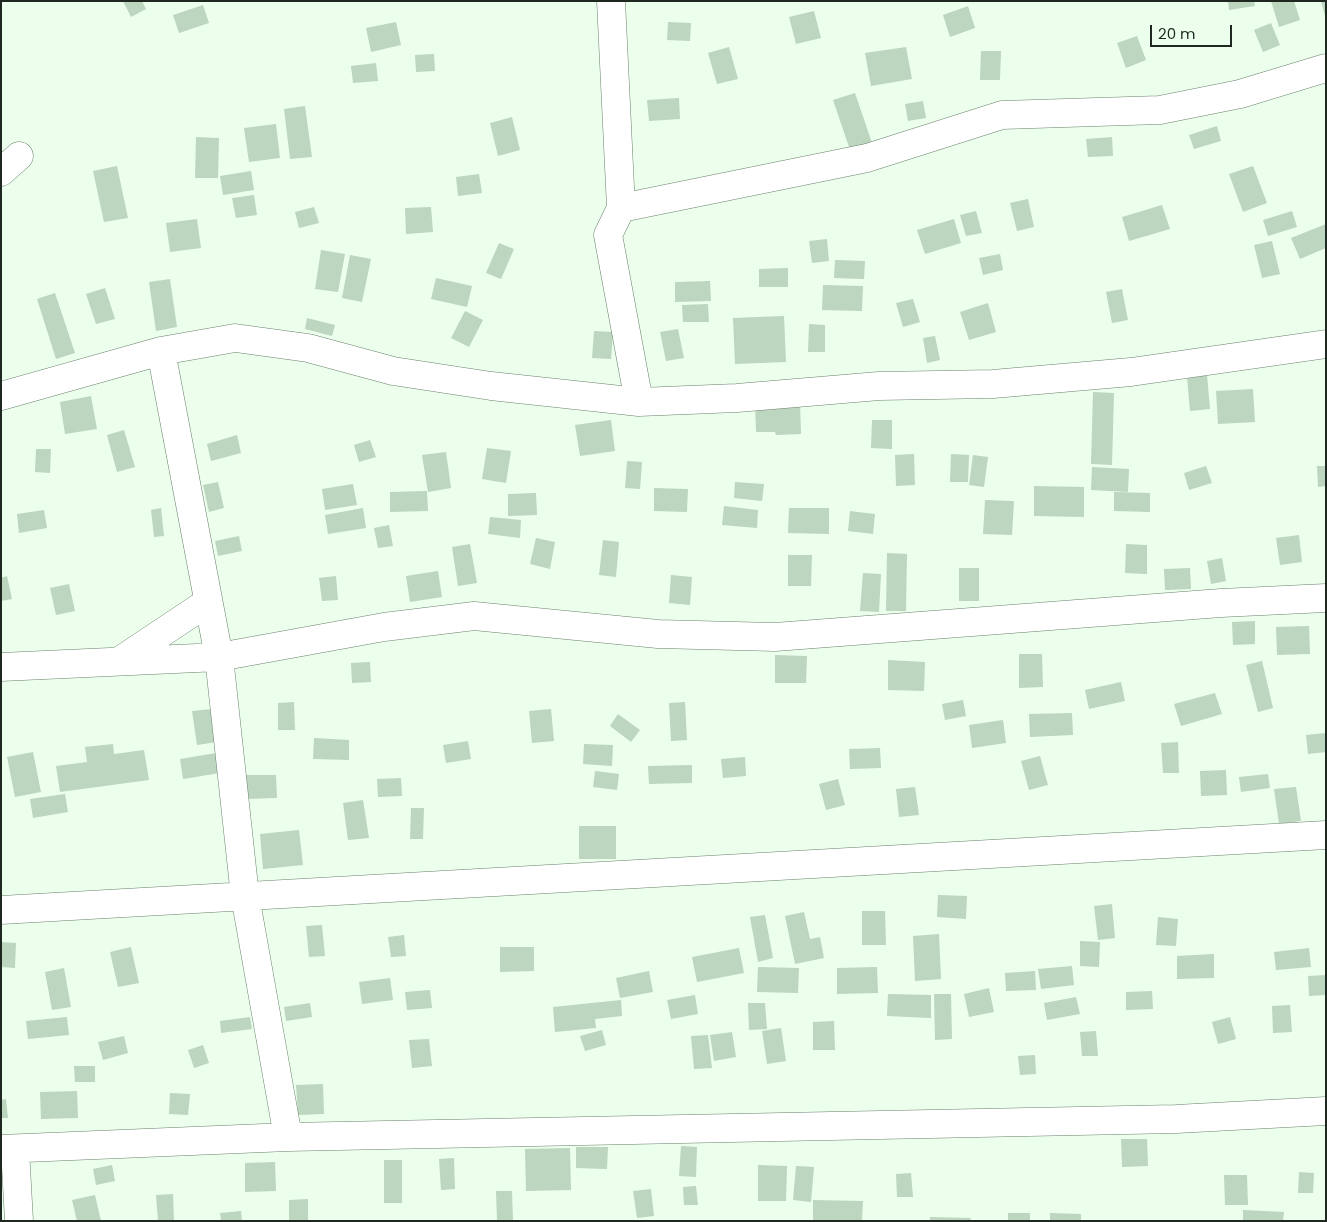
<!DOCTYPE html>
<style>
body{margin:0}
#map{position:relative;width:1327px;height:1222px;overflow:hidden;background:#ebffec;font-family:Poppins,sans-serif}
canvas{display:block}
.frame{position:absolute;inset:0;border:2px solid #1f2820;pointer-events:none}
.scale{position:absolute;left:1150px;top:25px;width:82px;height:22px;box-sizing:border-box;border:2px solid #1f2820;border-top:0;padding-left:6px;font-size:15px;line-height:18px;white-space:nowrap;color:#1f2820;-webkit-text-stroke:4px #ebffec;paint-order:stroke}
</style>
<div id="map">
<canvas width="1327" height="1222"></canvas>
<div class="frame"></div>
<div class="scale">20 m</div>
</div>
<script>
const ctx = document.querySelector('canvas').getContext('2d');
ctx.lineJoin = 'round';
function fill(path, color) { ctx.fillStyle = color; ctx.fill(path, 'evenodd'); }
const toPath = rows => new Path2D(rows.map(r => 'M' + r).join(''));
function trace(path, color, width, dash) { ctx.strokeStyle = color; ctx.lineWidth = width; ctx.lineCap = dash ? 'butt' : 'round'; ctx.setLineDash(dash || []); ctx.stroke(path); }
fill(toPath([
 [123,1,142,1,146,9,131,17],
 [1228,1,1254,1,1255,6,1229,10],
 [1271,1,1294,1,1300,20,1279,27],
 [1321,1,1326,1,1326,16,1325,16],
 [203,5,209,23,179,33,173,15],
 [968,6,975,28,950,37,943,15],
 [814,11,821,38,796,44,789,17],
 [396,22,401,45,371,52,366,28],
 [668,22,691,23,690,41,667,40],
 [1271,23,1280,45,1263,52,1254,30],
 [1137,36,1146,60,1126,68,1117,43],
 [729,47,738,79,717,84,708,53],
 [906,47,912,79,871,86,865,53],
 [981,51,1001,51,1000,80,980,80],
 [434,54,435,71,416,72,415,55],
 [376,63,378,81,353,83,351,66],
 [855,93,872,143,850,150,833,100],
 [679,98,680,119,649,121,647,100],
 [923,101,926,118,908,121,905,104],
 [305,106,312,157,290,159,284,109],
 [512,117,520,150,498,156,490,123],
 [276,124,280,158,249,162,244,128],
 [1217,126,1221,141,1194,149,1189,135],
 [196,137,219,138,218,178,195,178],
 [1112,137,1113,156,1088,157,1086,139],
 [117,166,128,218,104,222,93,171],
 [1253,166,1267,203,1243,212,1229,174],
 [251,171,254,190,223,195,220,176],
 [479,174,482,193,458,196,456,177],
 [254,195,257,215,236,218,232,198],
 [1028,199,1034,227,1017,231,1010,203],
 [1162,205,1170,229,1129,241,1122,217],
 [314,207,319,223,299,228,295,212],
 [431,207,433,232,406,234,405,208],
 [976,211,982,233,966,236,960,215],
 [1292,211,1297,227,1268,236,1263,220],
 [197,219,201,248,170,252,166,223],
 [954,219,961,243,925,254,917,230],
 [1326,224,1326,248,1300,259,1291,238],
 [827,239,829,261,812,263,809,241],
 [1272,241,1280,274,1262,278,1254,245],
 [499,243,514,249,501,279,486,273],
 [321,250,345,254,338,292,315,289],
 [1000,254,1003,270,983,275,979,258],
 [350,255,371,259,362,302,342,298],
 [835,260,865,261,864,279,834,278],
 [788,268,788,287,759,287,759,269],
 [436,278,472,286,467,307,431,299],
 [170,279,177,327,156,331,149,282],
 [710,281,711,301,675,302,675,282],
 [823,285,863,286,862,311,822,310],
 [105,288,115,319,96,324,86,294],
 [1122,289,1128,320,1112,323,1106,292],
 [55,293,75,353,56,359,37,299],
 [913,299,920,322,903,327,896,303],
 [988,303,996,332,969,340,960,312],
 [708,304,709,322,683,322,682,305],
 [465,311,483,320,469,347,451,338],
 [784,316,786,362,735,364,733,318],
 [307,318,335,325,332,336,305,329],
 [809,324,825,325,825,352,808,352],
 [678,329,684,358,666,361,660,332],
 [594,331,613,332,611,359,592,358],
 [935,336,940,360,927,363,923,338],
 [1207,375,1210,409,1190,411,1187,377],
 [1253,389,1255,422,1218,424,1216,391],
 [1093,392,1114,393,1112,465,1091,464],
 [91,396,97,429,65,434,60,402],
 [800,402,801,434,776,435,775,432,756,432,755,404],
 [611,420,615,451,580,456,575,425],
 [872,420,892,420,892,449,871,448],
 [124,430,135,467,117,472,107,435],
 [237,435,241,453,211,461,207,444],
 [370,440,376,457,359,462,354,445],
 [487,448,511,451,506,483,482,479],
 [36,449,51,449,50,473,35,472],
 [446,452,451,488,428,492,422,455],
 [914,454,915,485,896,486,895,455],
 [951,454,969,455,968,482,950,482],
 [973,455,988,457,984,487,969,485],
 [627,461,642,462,640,489,625,488],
 [1206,466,1212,483,1189,490,1184,473],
 [1317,466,1326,466,1326,486,1318,487],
 [1092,467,1129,469,1128,492,1091,490],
 [218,482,224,508,209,512,203,485],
 [735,482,764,484,762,501,734,498],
 [353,484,357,505,325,510,322,489],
 [1034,486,1084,487,1084,517,1034,516],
 [654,488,688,489,687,512,654,511],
 [427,491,428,511,390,512,390,492],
 [1114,492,1150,493,1150,512,1114,511],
 [536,493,537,515,508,516,508,494],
 [985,500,1014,501,1012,535,983,534],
 [724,506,758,510,757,528,722,525],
 [161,508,164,536,154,537,151,510],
 [363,508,366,528,328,534,325,515],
 [789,508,829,508,829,534,788,533],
 [44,510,47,528,19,533,17,514],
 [850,511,875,514,873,534,848,531],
 [490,517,521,520,520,538,488,534],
 [389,525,393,546,378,548,374,528],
 [1299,535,1302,562,1280,565,1276,538],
 [239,536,242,551,218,556,215,541],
 [536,538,555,542,550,569,530,564],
 [603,540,619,542,616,577,599,575],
 [470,544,477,583,458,586,452,547],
 [1126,544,1147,545,1147,574,1125,573],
 [887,553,907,554,906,611,886,611],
 [788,555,812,555,811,586,788,586],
 [1222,558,1226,581,1211,584,1207,561],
 [959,568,979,568,979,601,959,601],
 [1190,568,1191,589,1165,590,1164,569],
 [438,571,442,597,410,602,406,576],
 [863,573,881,574,879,612,860,611],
 [671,575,692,577,690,605,669,603],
 [7,576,12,599,1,601,1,578],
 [336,576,338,600,322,601,319,578],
 [69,584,75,611,56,615,50,588],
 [1255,621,1255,644,1233,645,1232,622],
 [1309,626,1310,654,1277,655,1276,627],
 [1019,654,1042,654,1043,687,1019,688],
 [775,655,807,656,806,683,775,683],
 [888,660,925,662,924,691,888,690],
 [1262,661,1273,708,1258,712,1246,665],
 [370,662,371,682,352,683,351,663],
 [1121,682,1125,701,1089,709,1085,690],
 [1215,693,1222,714,1181,726,1174,704],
 [963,700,966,716,945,720,942,704],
 [294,702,295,730,278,730,278,703],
 [685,702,687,740,671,741,669,703],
 [212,709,217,742,197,745,192,711],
 [551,709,554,741,532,743,529,711],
 [1072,713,1073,735,1030,737,1029,714],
 [618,714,640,730,631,742,610,726],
 [1003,720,1006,743,972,748,969,725],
 [1326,733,1326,752,1308,754,1306,735],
 [314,738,349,740,349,760,313,759],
 [468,741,471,759,446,763,443,745],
 [1178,742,1179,773,1163,773,1161,743],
 [113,744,114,754,144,750,149,780,60,792,56,766,87,762,85,747],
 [584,744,613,745,612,766,583,764],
 [880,748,881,768,850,769,849,749],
 [33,752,41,792,15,797,7,757],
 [216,753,220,773,183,779,180,759],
 [1040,756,1048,785,1029,790,1021,761],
 [745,757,746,776,723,778,721,759],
 [692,765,692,783,649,784,648,766],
 [1226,770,1227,795,1201,796,1200,771],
 [595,771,619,774,617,790,593,787],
 [1268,774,1270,788,1241,792,1239,777],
 [246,775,276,775,277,798,247,799],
 [401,778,402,796,378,797,377,779],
 [838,779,845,805,826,810,819,784],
 [915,787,919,815,899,817,896,789],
 [1296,787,1301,821,1279,824,1274,789],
 [65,794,68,812,33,818,30,799],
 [363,800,369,838,348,840,343,803],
 [411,808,424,808,423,839,410,839],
 [579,826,616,826,616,859,579,859],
 [299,830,303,865,263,869,260,834],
 [938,895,967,896,966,919,937,917],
 [1112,904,1115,938,1098,940,1094,906],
 [862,911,885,911,886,945,862,945],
 [804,912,810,939,820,937,824,958,795,964,785,916],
 [765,915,773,958,758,962,750,917],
 [1158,917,1178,919,1176,946,1156,945],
 [322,925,325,956,309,957,306,926],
 [939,934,941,979,915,981,913,936],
 [404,935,406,956,391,957,388,937],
 [1080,941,1100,942,1099,967,1080,966],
 [1,942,16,943,15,968,1,967],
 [131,947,139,983,118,987,110,952],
 [500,947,534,947,534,971,500,972],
 [739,948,744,973,697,982,692,957],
 [1309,948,1311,967,1276,970,1274,952],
 [1214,954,1214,978,1177,979,1177,956],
 [1072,966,1074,985,1041,989,1038,969],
 [758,967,799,968,798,993,757,992],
 [877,967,878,993,837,994,837,968],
 [64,968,71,1007,52,1010,45,972],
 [649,971,653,992,620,998,616,978],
 [1035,971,1036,990,1006,991,1005,973],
 [1326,975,1326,995,1309,996,1308,976],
 [390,978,393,1000,362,1004,359,982],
 [989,988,994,1012,969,1017,964,994],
 [430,990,432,1008,407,1010,405,992],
 [1152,991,1153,1009,1126,1010,1126,992],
 [888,994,931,995,931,1018,887,1016],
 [934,994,951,994,952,1039,935,1040],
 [695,995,698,1014,671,1019,667,1000],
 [1076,997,1080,1014,1047,1020,1044,1003],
 [621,1000,622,1016,595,1019,596,1028,555,1032,553,1007],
 [310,1003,312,1017,286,1021,284,1007],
 [748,1003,765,1003,767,1029,749,1030],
 [1290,1005,1292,1032,1273,1033,1272,1006],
 [67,1017,69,1035,28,1039,26,1021],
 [250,1017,252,1029,221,1033,220,1021],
 [1230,1017,1236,1039,1218,1044,1212,1022],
 [834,1021,835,1050,813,1050,813,1022],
 [781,1028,786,1061,767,1064,762,1031],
 [602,1030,606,1045,585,1051,580,1036],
 [1096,1031,1098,1056,1082,1056,1080,1032],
 [732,1032,736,1057,714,1061,710,1035],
 [708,1035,712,1068,694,1069,691,1036],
 [124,1036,128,1053,103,1060,98,1042],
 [429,1039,432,1066,412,1068,409,1040],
 [203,1045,209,1063,194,1068,188,1050],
 [1035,1055,1036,1074,1020,1075,1018,1056],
 [74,1066,95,1066,95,1082,75,1082],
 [323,1084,324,1114,298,1115,296,1085],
 [77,1091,78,1118,41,1119,40,1092],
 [170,1093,190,1094,188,1115,169,1114],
 [6,1099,8,1118,1,1118,1,1100],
 [1121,1139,1147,1139,1148,1166,1122,1167],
 [681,1146,697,1147,696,1177,679,1176],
 [576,1147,608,1147,607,1169,576,1168],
 [570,1148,571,1190,526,1191,525,1149],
 [454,1158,455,1189,441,1190,439,1159],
 [384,1160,402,1160,402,1203,384,1203],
 [275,1162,276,1191,245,1192,245,1163],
 [112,1165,115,1181,96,1185,93,1169],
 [758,1165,787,1166,786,1201,758,1201],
 [796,1166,814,1167,811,1202,793,1200],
 [1299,1172,1314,1173,1313,1193,1298,1193],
 [911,1173,913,1197,897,1197,896,1174],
 [1224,1175,1247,1175,1248,1205,1225,1205],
 [696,1186,698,1205,684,1205,683,1187],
 [651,1189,654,1216,637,1218,633,1191],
 [496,1191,512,1191,513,1221,497,1221],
 [173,1194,174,1221,158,1221,156,1195],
 [95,1195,101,1221,77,1221,72,1200],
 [308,1199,308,1221,289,1221,289,1200],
 [813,1200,863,1201,862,1221,813,1221],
 [1243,1210,1284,1212,1283,1221,1243,1221],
 [241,1211,242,1221,221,1221,220,1213],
 [1008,1213,1030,1213,1030,1221,1008,1221],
 [1050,1213,1081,1214,1081,1221,1050,1221],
 [930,1217,971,1218,970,1221,930,1221]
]), '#bdd6bf');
const minor = toPath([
 [611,1,621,208,608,235,639,402],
 [1,172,19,156],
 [621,208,867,158,1002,115,1160,110,1240,94,1326,68],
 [161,351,219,657,245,896,288,1137],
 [1,396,161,351,235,338,308,348,393,371,491,386,639,402,737,398,879,386,993,384,1131,372,1326,344],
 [121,660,208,602],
 [1,667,219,657,384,627,474,616,658,634,775,637,1221,603,1326,598],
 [1,910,1326,835],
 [1,1149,288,1137,1176,1119,1326,1111],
 [15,1149,19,1221]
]);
trace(minor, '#6a816c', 29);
trace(minor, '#fff', 28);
</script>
